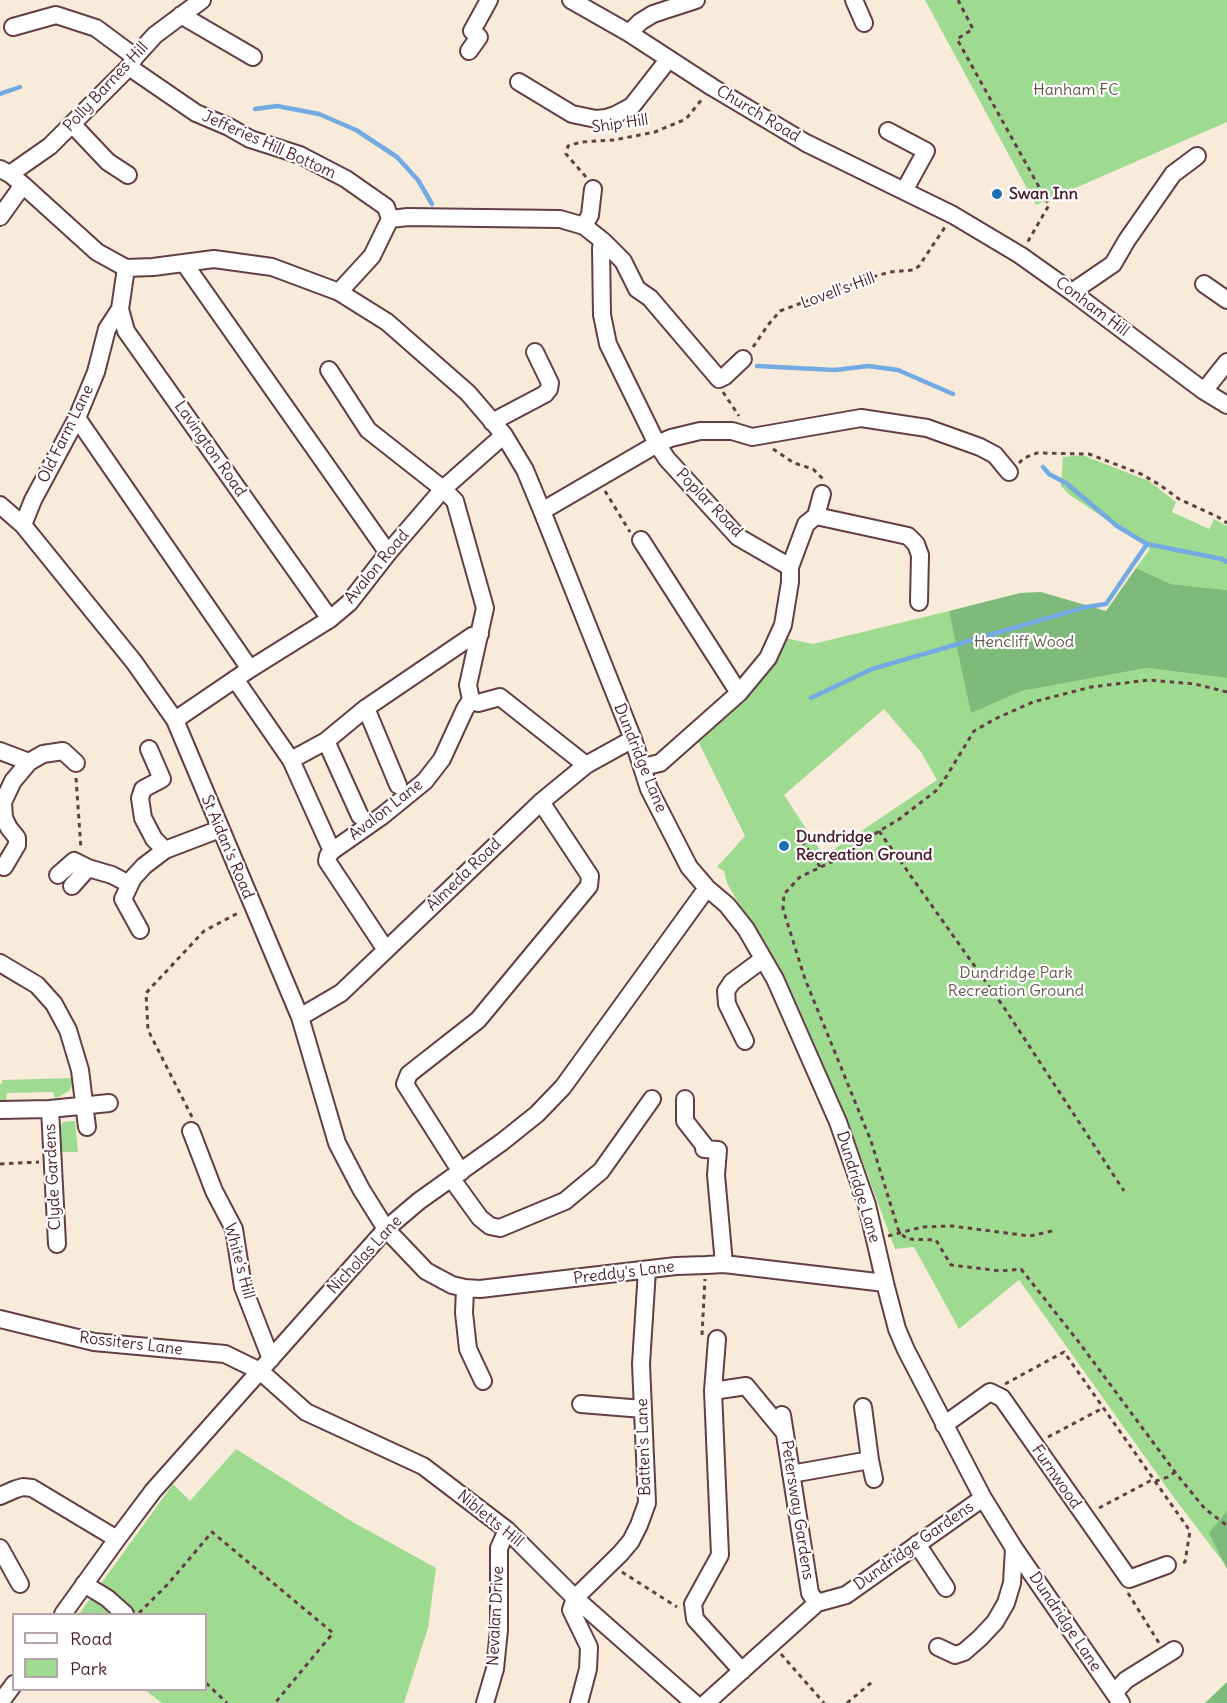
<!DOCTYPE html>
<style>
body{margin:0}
#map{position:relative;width:1227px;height:1703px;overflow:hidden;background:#f9ebda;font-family:Delius,sans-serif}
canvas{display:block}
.legend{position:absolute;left:12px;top:1613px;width:195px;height:78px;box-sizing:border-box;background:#fff;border:2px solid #b7a5aa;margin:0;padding:8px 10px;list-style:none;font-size:18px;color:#4a1f2b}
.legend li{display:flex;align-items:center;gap:12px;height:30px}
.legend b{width:30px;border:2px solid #b7a5aa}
</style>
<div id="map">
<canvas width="1227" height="1703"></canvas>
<ul class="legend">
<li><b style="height:8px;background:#fff"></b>Road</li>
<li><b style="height:16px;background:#9edb90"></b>Park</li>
</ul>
</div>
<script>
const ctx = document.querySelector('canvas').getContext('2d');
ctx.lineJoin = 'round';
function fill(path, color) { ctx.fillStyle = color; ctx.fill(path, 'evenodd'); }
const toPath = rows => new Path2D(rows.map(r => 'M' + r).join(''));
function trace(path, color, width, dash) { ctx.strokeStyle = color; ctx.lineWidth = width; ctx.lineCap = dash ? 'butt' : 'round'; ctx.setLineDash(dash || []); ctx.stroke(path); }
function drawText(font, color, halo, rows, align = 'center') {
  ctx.font = font + ' Delius,sans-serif'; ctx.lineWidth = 4.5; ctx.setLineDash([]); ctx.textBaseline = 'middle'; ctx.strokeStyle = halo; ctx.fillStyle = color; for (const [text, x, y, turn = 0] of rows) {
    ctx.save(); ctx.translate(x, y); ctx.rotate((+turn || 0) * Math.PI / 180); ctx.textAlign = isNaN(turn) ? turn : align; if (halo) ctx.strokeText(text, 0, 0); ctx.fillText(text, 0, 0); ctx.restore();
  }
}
fill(toPath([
 [925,0,1227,0,1227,122,1036,205],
 [1082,455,1149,481,1176,502,1172,512,1209,529,1214,519,1227,526,1227,590,1171,584,1136,568,1150,549,1070,495,1061,486,1063,457],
 [949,611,972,712,1022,691,1147,668,1227,678,1227,1567,1175,1499,1019,1280,959,1329,914,1247,895,1249,846,1117,775,967,727,883,724,871,717,867,745,836,696,737,785,638,813,644],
 [884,709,921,752,937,780,824,856,784,795],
 [73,1078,73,1083,70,1090,59,1097,55,1098,53,1092,7,1093,6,1104,0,1103,0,1084,2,1083,2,1080],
 [75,1121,78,1152,61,1152,60,1150,58,1132,63,1122],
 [236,1449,351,1521,436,1568,428,1628,404,1703,162,1703,145,1690,206,1690,206,1614,79,1614,173,1484,190,1501]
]), '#9edb90');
fill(toPath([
 [1136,568,1171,584,1227,590,1227,678,1147,668,1022,691,971,713,949,611,1020,593,1041,592,1106,611],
 [1227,1511,1227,1569,1209,1533],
 [1227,1682,1227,1703,1205,1703]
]), '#7ebb7a');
trace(toPath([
 [0,94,20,87],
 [255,109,277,106,319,114,356,130,397,157,418,180,432,204],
 [757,366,835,370,868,366,898,370,953,394],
 [1043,467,1049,474,1066,483,1117,526,1147,544,1222,559,1227,562],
 [811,698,872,669,1086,607,1106,604,1147,544]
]), '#72aae1', 4.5);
const minor = toPath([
 [571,0,629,33,712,87,806,143,953,215,1020,255,1072,292,1204,391,1227,405],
 [854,0,864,23],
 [181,15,253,57],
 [13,27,56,15,96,28,135,57],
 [629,33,640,22,653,14,696,0],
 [469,51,479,37,472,31,489,0],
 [129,67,196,113,229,127,250,139,300,155,346,179,386,207,390,219],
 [519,82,572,114,596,119,606,118,615,115,632,106,668,60],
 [72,124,108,162,128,175],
 [888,131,926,151,904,191],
 [0,169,10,174,23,185,97,252,126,268,153,267,214,259,272,267,339,292,387,322,468,393,504,435,525,470,542,511,633,739,649,789,689,867,707,888,727,905,746,929,775,979,838,1122,867,1205,885,1283,897,1329,906,1350,983,1498,1014,1548,1121,1703],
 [10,174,50,146,129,67,135,57,155,35,202,0],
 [0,217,23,185],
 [390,219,408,217,560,219,584,226,603,241,623,261,637,289,650,298,719,379,725,376,743,359],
 [584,226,590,215,593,189],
 [603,241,601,248,602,315,608,344,657,444,667,459,738,537,790,567],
 [184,263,388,553],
 [126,268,120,309,126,331,330,619],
 [1204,284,1227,300],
 [339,292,372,256,390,219],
 [1072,292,1113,264,1127,240,1173,174,1197,156],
 [329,370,368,430,443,489,455,501,485,608,468,685,471,700,465,709,442,759,425,781,382,816,332,851,328,856,327,861,386,950],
 [1204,391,1227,362],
 [77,418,250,669],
 [492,422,545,394,549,389,550,383,535,352],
 [0,505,23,525,134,662,175,720,300,1017,337,1143,361,1189,386,1229,426,1271,452,1285,465,1288,480,1289,676,1266,706,1265,724,1264,885,1283],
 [542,511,657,444,671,438,700,431,732,431,752,437,861,418,927,428,980,447,995,455,1009,472],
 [816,516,822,494],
 [23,525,33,500,77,418,96,372,107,329,120,309],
 [641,540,739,693],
 [235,679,291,760,332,851],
 [471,700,478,703,500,697,586,765],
 [366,708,398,785],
 [175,720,250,669,330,619,349,603,388,553,443,489,504,435],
 [326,741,360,816],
 [149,749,162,779,143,789,140,798,143,818,154,839,165,850],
 [0,751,29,762,43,754,63,751,76,763],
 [291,760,326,741,366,708,472,636,480,634],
 [642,767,660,763,739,693,768,658,783,625,790,582,790,567,806,524,816,516,908,536,916,544,920,555,919,602],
 [4,867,17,845,17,838,9,828,4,818,3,802,13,781,29,762],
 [58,875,74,861,88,868],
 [72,886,88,868,112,875,129,884],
 [140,930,123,899,133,878,144,866,165,850,220,829],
 [0,963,37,985,54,1004,68,1030,80,1070,87,1127],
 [300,1017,341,993,541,802,586,765,633,739],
 [745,1041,727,1004,726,991,732,982,763,959],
 [685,1099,685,1121,707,1149],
 [50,1109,57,1244],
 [0,1110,50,1109,109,1103],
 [191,1131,214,1191,234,1229,243,1287,271,1359],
 [704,1149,718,1150,716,1175,724,1264],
 [461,1172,405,1084,409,1074,478,1020,589,886,590,876,541,802],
 [451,1178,480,1218,490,1226,500,1228,565,1201,601,1171,652,1099],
 [465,1288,464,1313,468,1349,483,1381],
 [0,1319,94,1342,225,1354,260,1371,306,1412,423,1466,507,1530,575,1598,694,1703],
 [717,1339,713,1391,720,1555,693,1604,695,1619,742,1671],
 [713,1391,746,1386,784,1432],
 [581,1404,643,1409],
 [782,1415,810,1593,817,1603],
 [944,1425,990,1392,1002,1398,1129,1579,1167,1565],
 [870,1460,874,1479],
 [791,1474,870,1460,863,1407],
 [0,1496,16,1489,23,1487,32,1488,117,1539],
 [917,1544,946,1588],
 [0,1548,20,1584],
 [84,1584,107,1598,125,1614],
 [63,1614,117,1539,153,1491,386,1229,419,1201,502,1142,537,1114,563,1087,707,888],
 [938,1647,955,1655,964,1652,980,1638,995,1622,1006,1603,1012,1583,1014,1548],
 [1114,1693,1126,1680,1174,1650],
 [0,1703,14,1684],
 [485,1703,495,1669,499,1630,499,1548,507,1530],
 [579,1703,588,1669,589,1647,571,1610,575,1598,620,1554,631,1541,639,1525,647,1503,641,1364,647,1270],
 [706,1703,817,1603,846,1595,983,1498]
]);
trace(minor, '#643e45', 20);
trace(toPath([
 [958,0,973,29,957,39,1049,205,1027,243],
 [586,177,566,154,568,146,581,142,614,140,655,132,686,119,703,98],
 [753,347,768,325,780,311,869,278,890,272,914,270,919,266,945,227],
 [723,392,739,416],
 [773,449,794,463,813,469,823,479],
 [1019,463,1024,458,1037,453,1089,454,1141,474,1160,485,1179,499,1218,517,1227,523],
 [605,491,630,532],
 [1227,692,1195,684,1149,680,1091,687,1033,702,995,719,974,731,946,777,937,790,898,820,879,831,848,854,800,877,784,894,783,909,805,979,871,1141,899,1232,907,1239,936,1240,951,1265,1001,1271,1021,1269,1078,1341,1175,1472,1205,1509,1225,1524,1227,1524],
 [76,778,81,849],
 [879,831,1005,1009,1124,1191],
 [802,841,821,868],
 [192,1117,148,1030,146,993,204,931,240,912],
 [0,1164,39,1162],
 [888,1236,922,1227,952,1226,1030,1236,1056,1230],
 [702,1335,705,1279],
 [1005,1384,1064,1352,1190,1531,1185,1562,1183,1563],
 [1048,1437,1103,1408],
 [1099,1508,1150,1481,1156,1481,1168,1477,1175,1472],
 [622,1572,677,1607],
 [1128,1593,1159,1643],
 [139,1613,168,1584,212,1532,333,1633,275,1703],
 [781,1654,824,1703],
 [206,1683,227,1703],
 [847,1703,872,1682]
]), '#643e45', 3, [4.5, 4.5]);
trace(minor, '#fff', 16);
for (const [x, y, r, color] of [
 [997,194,6,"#1f6fb2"],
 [784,846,6,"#1f6fb2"]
]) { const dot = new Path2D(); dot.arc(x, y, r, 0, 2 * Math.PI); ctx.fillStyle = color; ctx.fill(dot); trace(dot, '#fff', 2); }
drawText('16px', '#4a1f2b', '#fff', [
 ["Polly Barnes Hill",106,87,-47],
 ["Church Road",758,114,31],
 ["Ship Hill",620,124,-8],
 ["Jefferies Hill Bottom",269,145,24],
 ["Lovell's Hill",838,291,-20],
 ["Conham Hill",1092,307,37],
 ["Old Farm Lane",66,434,-64],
 ["Lavington Road",210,449,55],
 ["Poplar Road",709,503,46],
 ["Avalon Road",377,567,-50],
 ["Dundridge Lane",640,758,68],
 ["Avalon Lane",386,810,-38],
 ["St Aidan's Road",227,847,67],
 ["Almeda Road",464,875,-44],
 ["Clyde Gardens",53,1177,-93],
 ["Dundridge Lane",858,1187,73],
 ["Nicholas Lane",365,1255,-47],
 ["White's Hill",239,1261,75],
 ["Preddy's Lane",624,1273,-7],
 ["Rossiters Lane",131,1344,7],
 ["Batten's Lane",644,1447,-92],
 ["Furnwood",1056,1477,55],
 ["Petersway Gardens",797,1510,81],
 ["Nibletts Hill",490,1519,39],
 ["Dundridge Gardens",914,1546,-35],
 ["Nevalan Drive",496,1616,-87],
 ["Dundridge Lane",1065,1622,56]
]);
drawText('16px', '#635749', '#fff', [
 ["Hanham FC",1076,90],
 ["Hencliff Wood",1024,642],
 ["Dundridge Park",1016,973],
 ["Recreation Ground",1016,991]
]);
drawText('bold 16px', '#4a1f2b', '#fff', [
 ["Swan Inn",1009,194],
 ["Dundridge",796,837],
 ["Recreation Ground",796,855]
], 'left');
</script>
